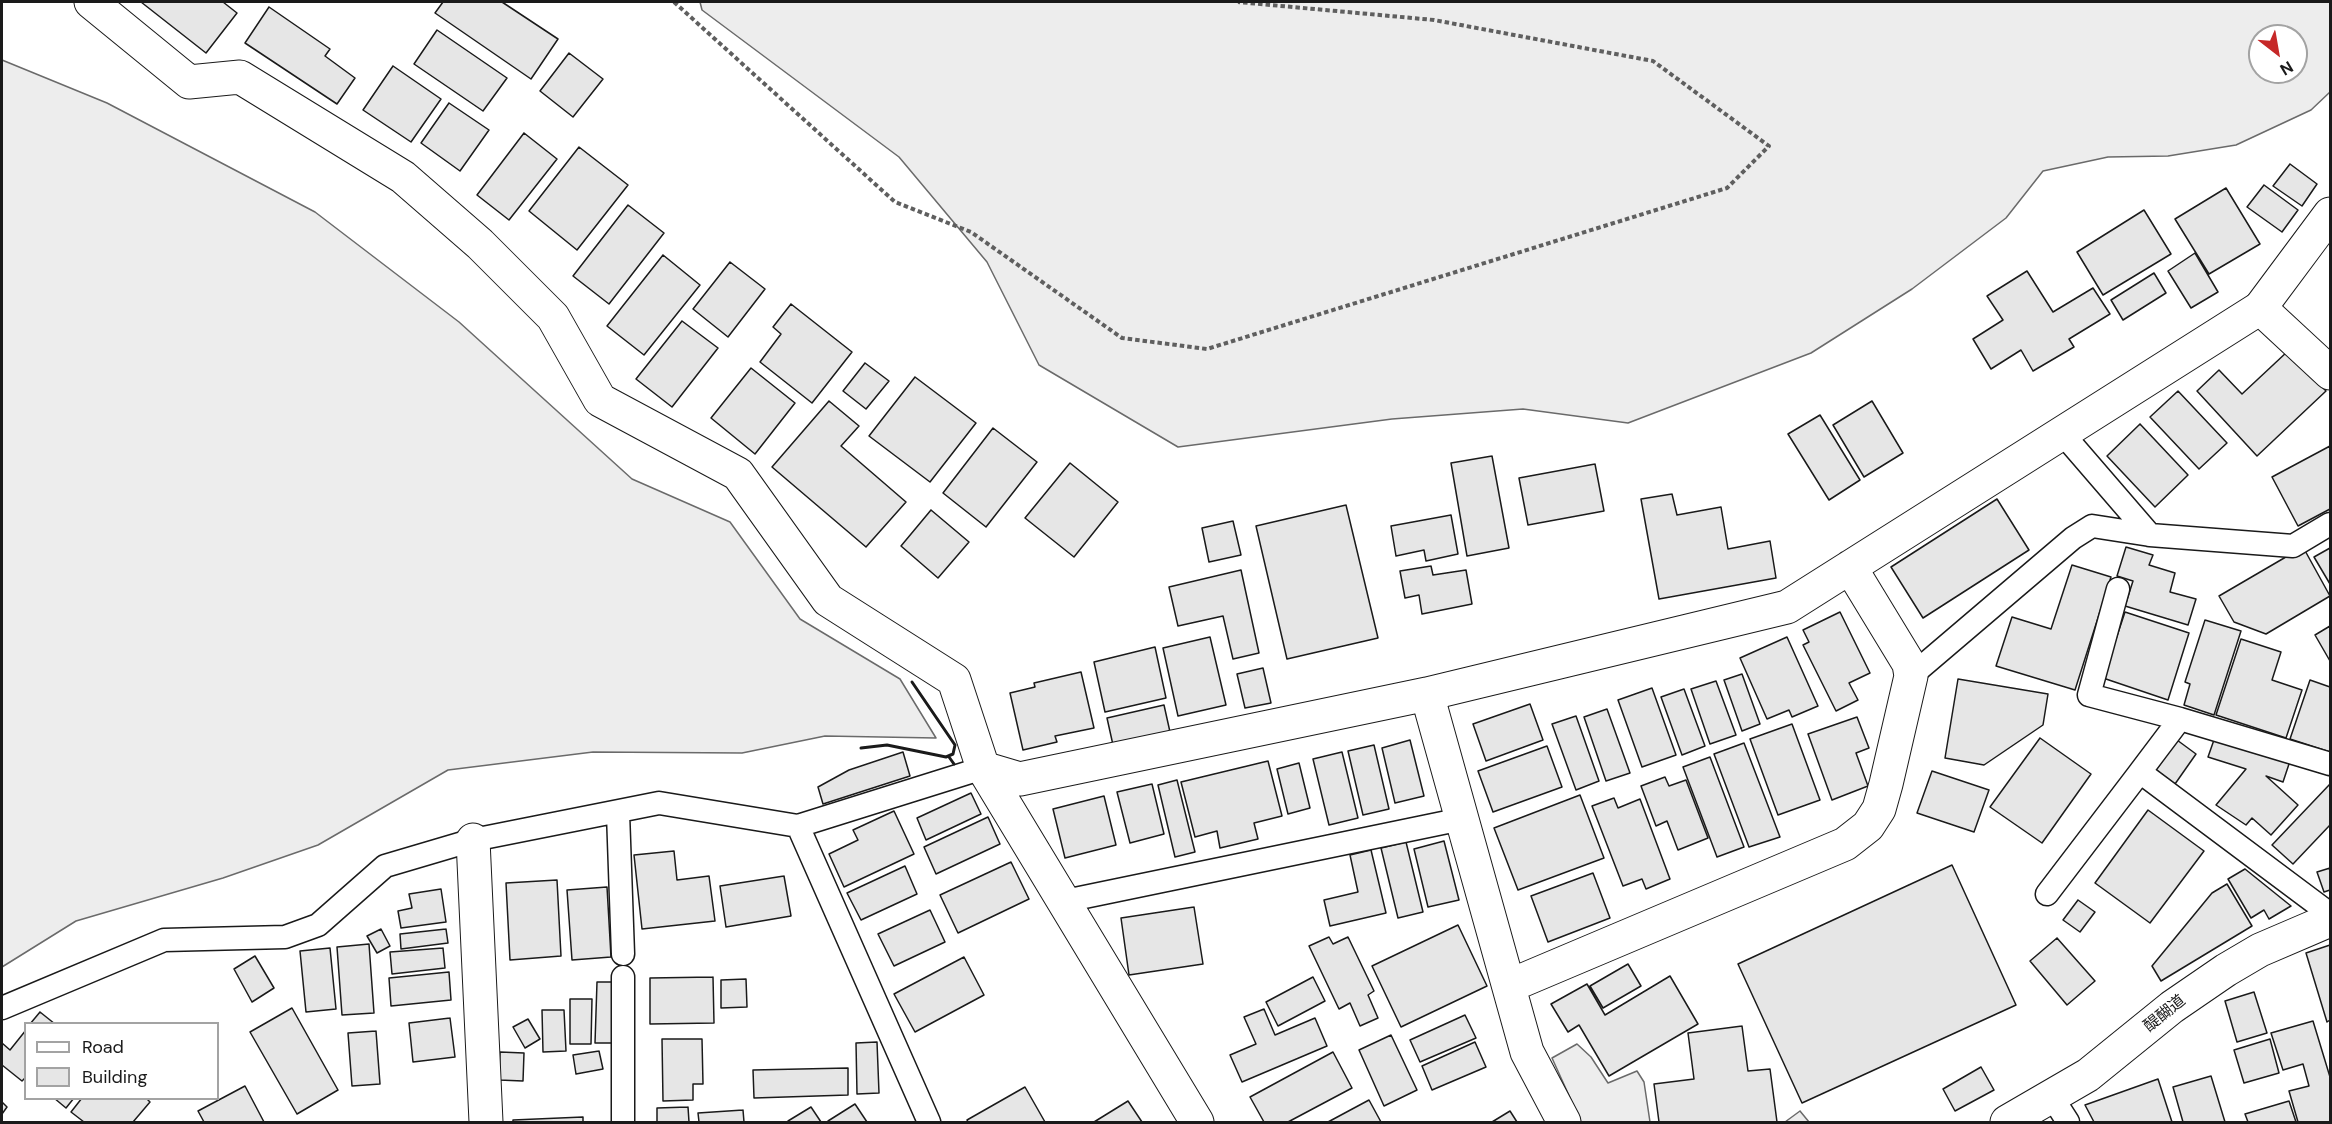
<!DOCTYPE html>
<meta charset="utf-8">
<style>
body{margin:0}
#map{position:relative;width:2332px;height:1124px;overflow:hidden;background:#fff;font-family:"DM Sans",sans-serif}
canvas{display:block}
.frame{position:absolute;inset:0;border:3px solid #1a1a1a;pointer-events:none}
.legend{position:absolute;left:24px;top:1022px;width:195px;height:78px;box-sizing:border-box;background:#fff;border:2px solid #a3a3a3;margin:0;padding:8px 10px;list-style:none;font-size:18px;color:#1a1a1a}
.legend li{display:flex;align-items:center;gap:12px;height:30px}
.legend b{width:30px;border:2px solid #a3a3a3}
.north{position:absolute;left:2248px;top:24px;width:60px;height:60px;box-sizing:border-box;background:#fff;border:2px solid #a3a3a3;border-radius:50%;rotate:149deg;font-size:16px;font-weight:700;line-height:24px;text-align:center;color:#1a1a1a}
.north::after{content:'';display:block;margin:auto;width:21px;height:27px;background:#c62828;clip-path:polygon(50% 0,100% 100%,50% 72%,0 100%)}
</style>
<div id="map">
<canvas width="2332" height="1124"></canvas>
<div class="frame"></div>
<ul class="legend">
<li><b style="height:8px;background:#fff"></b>Road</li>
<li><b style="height:16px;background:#e6e6e6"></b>Building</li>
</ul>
<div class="north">N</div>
</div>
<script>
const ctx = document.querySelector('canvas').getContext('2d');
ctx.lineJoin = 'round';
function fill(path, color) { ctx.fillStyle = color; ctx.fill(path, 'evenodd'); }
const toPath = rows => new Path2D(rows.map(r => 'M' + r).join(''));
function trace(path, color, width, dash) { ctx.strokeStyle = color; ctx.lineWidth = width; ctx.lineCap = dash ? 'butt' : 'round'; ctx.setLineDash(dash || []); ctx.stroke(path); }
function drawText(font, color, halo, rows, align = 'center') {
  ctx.font = font + ' "DM Sans","Noto Sans JP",sans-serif'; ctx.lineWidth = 4.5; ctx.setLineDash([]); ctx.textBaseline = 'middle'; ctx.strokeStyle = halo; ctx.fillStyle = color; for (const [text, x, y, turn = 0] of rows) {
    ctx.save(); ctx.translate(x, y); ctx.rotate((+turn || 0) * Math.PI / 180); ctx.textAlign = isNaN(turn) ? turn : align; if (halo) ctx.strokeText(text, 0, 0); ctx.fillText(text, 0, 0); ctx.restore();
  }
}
const built = toPath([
 [700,2,2330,2,2330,92,2311,110,2236,145,2168,156,2108,157,2043,171,2006,218,1912,289,1811,353,1628,423,1523,409,1392,419,1178,447,1039,365,987,262,899,157,702,10,700,2],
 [2260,36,2296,36,2296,72,2260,72,2260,36],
 [2,60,107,103,315,212,459,322,632,479,730,522,800,619,900,679,936,738,825,736,742,753,593,752,448,770,318,845,223,878,76,921,2,967,2,60],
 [1577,1044,1591,1057,1608,1083,1637,1071,1644,1082,1650,1122,1581,1122,1552,1058,1577,1044],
 [1800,1111,1809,1122,1785,1122,1800,1111]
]);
fill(built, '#ededed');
trace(built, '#6a6a6a', 1.5);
const building = toPath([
 [141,2,223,2,237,13,206,53,141,2],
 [443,2,502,2,558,39,531,79,435,13,443,2],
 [269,7,330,49,325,56,355,78,337,104,245,43,269,7],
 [437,30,507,78,483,111,414,64,437,30],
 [569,53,603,79,573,117,540,91,569,53],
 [393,66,441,99,411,142,363,110,393,66],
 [449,103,489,130,460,171,421,143,449,103],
 [524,133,557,159,509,220,477,195,524,133],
 [579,147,628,185,577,250,529,211,579,147],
 [2290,164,2317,184,2302,206,2273,186,2290,164],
 [2264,185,2298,210,2282,232,2247,207,2264,185],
 [2226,188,2260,244,2209,274,2175,219,2226,188],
 [628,205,664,233,609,304,573,276,628,205],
 [2144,210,2171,254,2103,295,2077,252,2144,210],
 [2195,253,2218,292,2191,308,2168,271,2195,253],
 [663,255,700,285,644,355,607,326,663,255],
 [730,262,765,289,728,337,693,309,730,262],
 [2027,271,2053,312,2093,288,2110,314,2069,339,2074,347,2033,371,2021,350,1991,369,1973,339,2003,320,1987,296,2027,271],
 [2154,273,2166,293,2123,320,2111,300,2154,273],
 [791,304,852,352,812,403,760,362,781,334,773,327,791,304],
 [682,321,718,348,672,407,636,379,682,321],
 [2288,351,2326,391,2257,456,2197,391,2219,370,2242,394,2288,351],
 [865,363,889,381,866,409,843,391,865,363],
 [751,368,795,403,755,454,711,418,751,368],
 [915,377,976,423,930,482,869,436,915,377],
 [2178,391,2227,443,2199,469,2150,417,2178,391],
 [829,401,859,426,841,446,906,502,866,547,772,467,829,401],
 [1872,401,1903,453,1864,477,1833,425,1872,401],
 [1820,415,1860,480,1829,500,1788,434,1820,415],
 [2140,424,2188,475,2155,507,2107,456,2140,424],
 [993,428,1037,462,986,527,943,493,993,428],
 [2330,446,2330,509,2298,526,2272,477,2330,446],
 [1492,456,1509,548,1467,556,1451,463,1492,456],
 [1070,463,1118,502,1074,557,1025,518,1070,463],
 [1595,464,1604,511,1528,525,1519,478,1595,464],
 [1672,494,1677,515,1721,507,1728,549,1770,541,1776,578,1659,599,1641,499,1672,494],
 [1997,499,2029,550,1923,618,1891,567,1997,499],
 [1346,505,1378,638,1287,659,1256,526,1346,505],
 [931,510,969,542,938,578,901,546,931,510],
 [1451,515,1458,554,1426,561,1424,550,1396,556,1391,526,1451,515],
 [1233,521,1241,555,1209,562,1202,528,1233,521],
 [2126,547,2153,555,2149,565,2175,573,2170,592,2196,599,2188,625,2125,606,2133,581,2117,576,2126,547],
 [2303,547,2330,596,2266,634,2234,622,2219,596,2303,547],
 [2330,548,2330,584,2314,557,2330,548],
 [2072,565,2111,577,2075,690,1996,666,2012,617,2051,629,2072,565],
 [1431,566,1433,575,1466,570,1472,604,1422,614,1419,595,1405,598,1400,571,1431,566],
 [1241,570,1259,653,1233,659,1223,616,1178,626,1169,587,1241,570],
 [1840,612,1870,673,1849,683,1858,700,1836,711,1803,645,1809,642,1803,630,1840,612],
 [2125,612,2189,633,2168,700,2103,678,2125,612],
 [2205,620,2241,631,2214,715,2184,705,2190,684,2185,682,2205,620],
 [2330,626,2330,661,2315,635,2330,626],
 [1210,637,1226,705,1178,716,1163,648,1210,637],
 [1787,637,1818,706,1792,717,1789,710,1767,719,1740,658,1787,637],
 [2241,639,2281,652,2272,680,2302,690,2286,738,2216,715,2241,639],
 [1155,647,1166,698,1105,712,1094,662,1155,647],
 [1263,668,1271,703,1245,708,1237,674,1263,668],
 [1081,672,1094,728,1055,736,1057,742,1023,750,1010,693,1035,687,1034,683,1081,672],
 [1742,674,1760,724,1742,731,1724,680,1742,674],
 [1958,679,2048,694,2043,725,1984,765,1945,758,1958,679],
 [2310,680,2330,687,2330,752,2290,739,2310,680],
 [1716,681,1736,735,1710,744,1691,689,1716,681],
 [1652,688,1676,755,1642,767,1618,700,1652,688],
 [1684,689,1705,746,1682,755,1661,697,1684,689],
 [1530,704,1543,740,1486,761,1473,724,1530,704],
 [1164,705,1170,732,1113,745,1107,718,1164,705],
 [1607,709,1630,773,1606,781,1584,717,1607,709],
 [1576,716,1599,781,1576,790,1552,724,1576,716],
 [1857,717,1869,748,1856,753,1868,786,1832,800,1808,734,1857,717],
 [1792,724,1820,800,1778,815,1750,739,1792,724],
 [2215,737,2290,761,2283,782,2266,776,2298,805,2271,835,2252,818,2246,825,2216,805,2246,769,2208,757,2215,737],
 [2040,738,2091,774,2042,843,1990,807,2040,738],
 [1410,740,1424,796,1395,803,1382,748,1410,740],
 [2177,740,2196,754,2175,784,2156,770,2177,740],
 [1744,743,1780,837,1749,847,1714,754,1744,743],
 [1374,745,1389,809,1363,815,1348,751,1374,745],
 [1547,746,1562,787,1493,812,1478,771,1547,746],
 [903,752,910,776,823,804,818,787,849,770,903,752],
 [1342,752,1358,818,1329,825,1313,759,1342,752],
 [1710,757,1744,847,1717,857,1683,767,1710,757],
 [1268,761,1282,816,1254,823,1258,839,1220,848,1217,831,1195,837,1181,782,1268,761],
 [1299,763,1310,808,1288,814,1277,769,1299,763],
 [1932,771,1989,790,1974,832,1917,813,1932,771],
 [1665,777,1669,786,1686,780,1708,838,1678,850,1667,821,1656,826,1641,786,1665,777],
 [1177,780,1195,852,1175,857,1158,785,1177,780],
 [1152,784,1164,834,1130,843,1117,792,1152,784],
 [2330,784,2330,825,2293,864,2272,845,2330,784],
 [971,793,981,814,926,840,917,818,971,793],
 [1580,795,1604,858,1518,890,1494,828,1580,795],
 [1104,796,1116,845,1065,858,1053,809,1104,796],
 [1614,798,1618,808,1640,799,1670,879,1646,889,1642,879,1623,886,1592,806,1614,798],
 [2148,810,2204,851,2150,923,2095,883,2148,810],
 [894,811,914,854,844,887,829,854,858,840,853,830,894,811],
 [988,817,1000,844,936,874,924,847,988,817],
 [1444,841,1459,900,1428,907,1414,849,1444,841],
 [1406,842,1423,912,1398,918,1381,848,1406,842],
 [1371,850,1386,913,1330,926,1324,900,1358,892,1350,855,1371,850],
 [674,851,677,880,709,876,715,921,642,929,634,855,674,851],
 [1011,862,1029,899,958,933,940,895,1011,862],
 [1952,865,2016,1005,1802,1103,1738,964,1952,865],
 [905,866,917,894,861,920,847,893,905,866],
 [2330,868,2330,890,2324,892,2317,872,2330,868],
 [2245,869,2291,906,2269,919,2264,910,2251,918,2228,879,2245,869],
 [1593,873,1610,918,1548,942,1531,896,1593,873],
 [784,876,791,916,726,927,720,886,784,876],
 [557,880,561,956,510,960,506,883,557,880],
 [2227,884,2252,926,2161,981,2152,966,2212,893,2227,884],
 [607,887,611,957,572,960,567,890,607,887],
 [441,889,446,922,401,928,398,911,412,908,409,894,441,889],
 [2078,900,2095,912,2080,932,2063,920,2078,900],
 [1194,907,1203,964,1129,975,1121,918,1194,907],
 [930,910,945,942,894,966,878,934,930,910],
 [1458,925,1487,986,1401,1027,1372,966,1458,925],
 [381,929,390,946,377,953,367,936,381,929],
 [446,929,448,943,401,949,400,934,446,929],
 [1329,937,1333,944,1348,937,1374,991,1368,995,1378,1018,1360,1026,1350,1003,1339,1009,1309,946,1329,937],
 [2057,938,2095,981,2067,1005,2030,961,2057,938],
 [369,944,374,1013,342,1015,337,947,369,944],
 [2330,945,2330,1020,2327,1022,2306,953,2330,945],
 [330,948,336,1009,306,1012,300,951,330,948],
 [443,948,445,968,392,974,390,952,443,948],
 [255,956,274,988,252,1002,234,969,255,956],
 [964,957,984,995,915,1032,894,994,964,957],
 [1628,964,1641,986,1603,1008,1590,986,1628,964],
 [449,972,451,1000,391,1006,389,978,449,972],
 [1670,976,1698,1024,1609,1076,1579,1025,1568,1032,1551,1004,1587,984,1605,1015,1670,976],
 [713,977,714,1023,650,1024,650,978,713,977],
 [1313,977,1325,1001,1278,1026,1266,1002,1313,977],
 [746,979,747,1007,721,1008,721,980,746,979],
 [597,982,615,982,614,1043,595,1043,597,982],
 [2254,992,2267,1033,2237,1042,2225,1001,2254,992],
 [570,999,592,999,591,1044,570,1044,570,999],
 [292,1008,338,1090,297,1114,250,1032,292,1008],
 [1264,1009,1275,1035,1315,1018,1327,1046,1242,1082,1230,1055,1256,1044,1244,1017,1264,1009],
 [542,1010,564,1010,566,1051,543,1052,542,1010],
 [40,1012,55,1024,30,1024,40,1012],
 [1465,1015,1476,1038,1420,1062,1410,1040,1465,1015],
 [450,1018,455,1057,413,1062,409,1023,450,1018],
 [528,1019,540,1039,525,1048,513,1027,528,1019],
 [2313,1021,2330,1077,2330,1122,2298,1122,2289,1091,2309,1086,2303,1064,2283,1070,2271,1033,2313,1021],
 [1742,1026,1748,1071,1770,1069,1777,1122,1659,1122,1654,1084,1694,1079,1688,1033,1742,1026],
 [26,1030,26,1077,22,1081,2,1065,2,1043,10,1050,26,1030],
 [376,1031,380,1084,352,1086,348,1033,376,1031],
 [1391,1035,1417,1090,1384,1106,1359,1050,1391,1035],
 [662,1039,702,1039,703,1084,693,1084,693,1100,663,1101,662,1039],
 [2270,1039,2279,1073,2244,1083,2234,1050,2270,1039],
 [877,1042,879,1093,857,1094,856,1043,877,1042],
 [1475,1042,1486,1067,1432,1090,1422,1066,1475,1042],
 [599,1051,603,1069,576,1074,573,1055,599,1051],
 [500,1052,524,1053,523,1081,499,1080,500,1052],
 [1333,1052,1352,1088,1288,1122,1264,1122,1250,1097,1333,1052],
 [1981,1067,1994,1090,1955,1111,1943,1089,1981,1067],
 [848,1068,848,1095,754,1098,753,1070,848,1068],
 [2211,1076,2225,1122,2183,1122,2173,1087,2211,1076],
 [2158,1079,2172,1122,2094,1122,2085,1105,2158,1079],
 [245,1086,264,1122,204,1122,198,1111,245,1086],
 [1025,1087,1045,1122,968,1122,967,1120,1025,1087],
 [54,1098,74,1098,66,1108,54,1098],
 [82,1098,146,1098,150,1102,133,1122,84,1122,71,1112,82,1098],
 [1369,1100,1381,1122,1328,1122,1369,1100],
 [1128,1101,1142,1122,1094,1122,1128,1101],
 [2289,1101,2296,1122,2248,1122,2245,1114,2289,1101],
 [2,1102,7,1107,2,1114,2,1102],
 [855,1104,867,1122,829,1122,828,1121,855,1104],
 [688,1107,689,1122,657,1122,657,1108,688,1107],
 [811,1107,821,1122,790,1122,788,1121,811,1107],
 [743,1110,744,1122,699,1122,698,1113,743,1110],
 [1510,1111,1517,1122,1492,1122,1510,1111],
 [583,1117,583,1122,513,1122,513,1120,583,1117]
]);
fill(building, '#e6e6e6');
trace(building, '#1a1a1a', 1.5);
const service = toPath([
 [2062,433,2150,535],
 [2118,589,2089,695,2180,719,2330,764],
 [1911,676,2073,538,2092,526,2150,535,2293,546,2330,524],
 [2140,772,2180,719],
 [618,813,623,954],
 [798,826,929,1122],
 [2047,894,2140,772,2330,914],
 [1065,901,1462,819],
 [623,977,623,1122],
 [2,1008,164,940,285,937,318,925,385,866,473,840,659,803,798,826,983,768],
 [2052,1097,2068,1122]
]);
const minor = toPath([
 [91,2,189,82,240,77,403,177,480,244,553,317,600,400,738,474,828,600,954,680,983,768,1197,1122],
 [1427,694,1527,1052,1564,1122],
 [983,768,1020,779,1427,694,1787,607,2260,308,2330,373],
 [473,840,486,1122],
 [1509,986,1845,844,1868,826,1879,809,1886,784,1911,676,1909,664,1850,567]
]);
const tertiary = toPath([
 [2260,308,2330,214]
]);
const secondary = toPath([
 [2007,1122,2088,1075,2172,1007,2226,970,2260,950,2330,920]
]);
trace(service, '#1a1a1a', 25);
trace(minor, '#1a1a1a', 35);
trace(tertiary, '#1a1a1a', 35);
trace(secondary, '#1a1a1a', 35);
trace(toPath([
 [674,2,895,202,971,232,1122,338,1207,349,1727,188,1769,146,1653,61,1434,20,1238,2]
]), '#5f5f5f', 4, [4.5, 3]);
trace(service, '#fff', 22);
trace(minor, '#fff', 33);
trace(tertiary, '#fff', 33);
trace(secondary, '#fff', 33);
trace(toPath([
 [861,748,887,745,946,757,953,754,955,745,912,682],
 [949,757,954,764]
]), '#1a1a1a', 3);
drawText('16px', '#1a1a1a', '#fff', [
 ["醍醐道",2165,1014,-39]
]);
</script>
